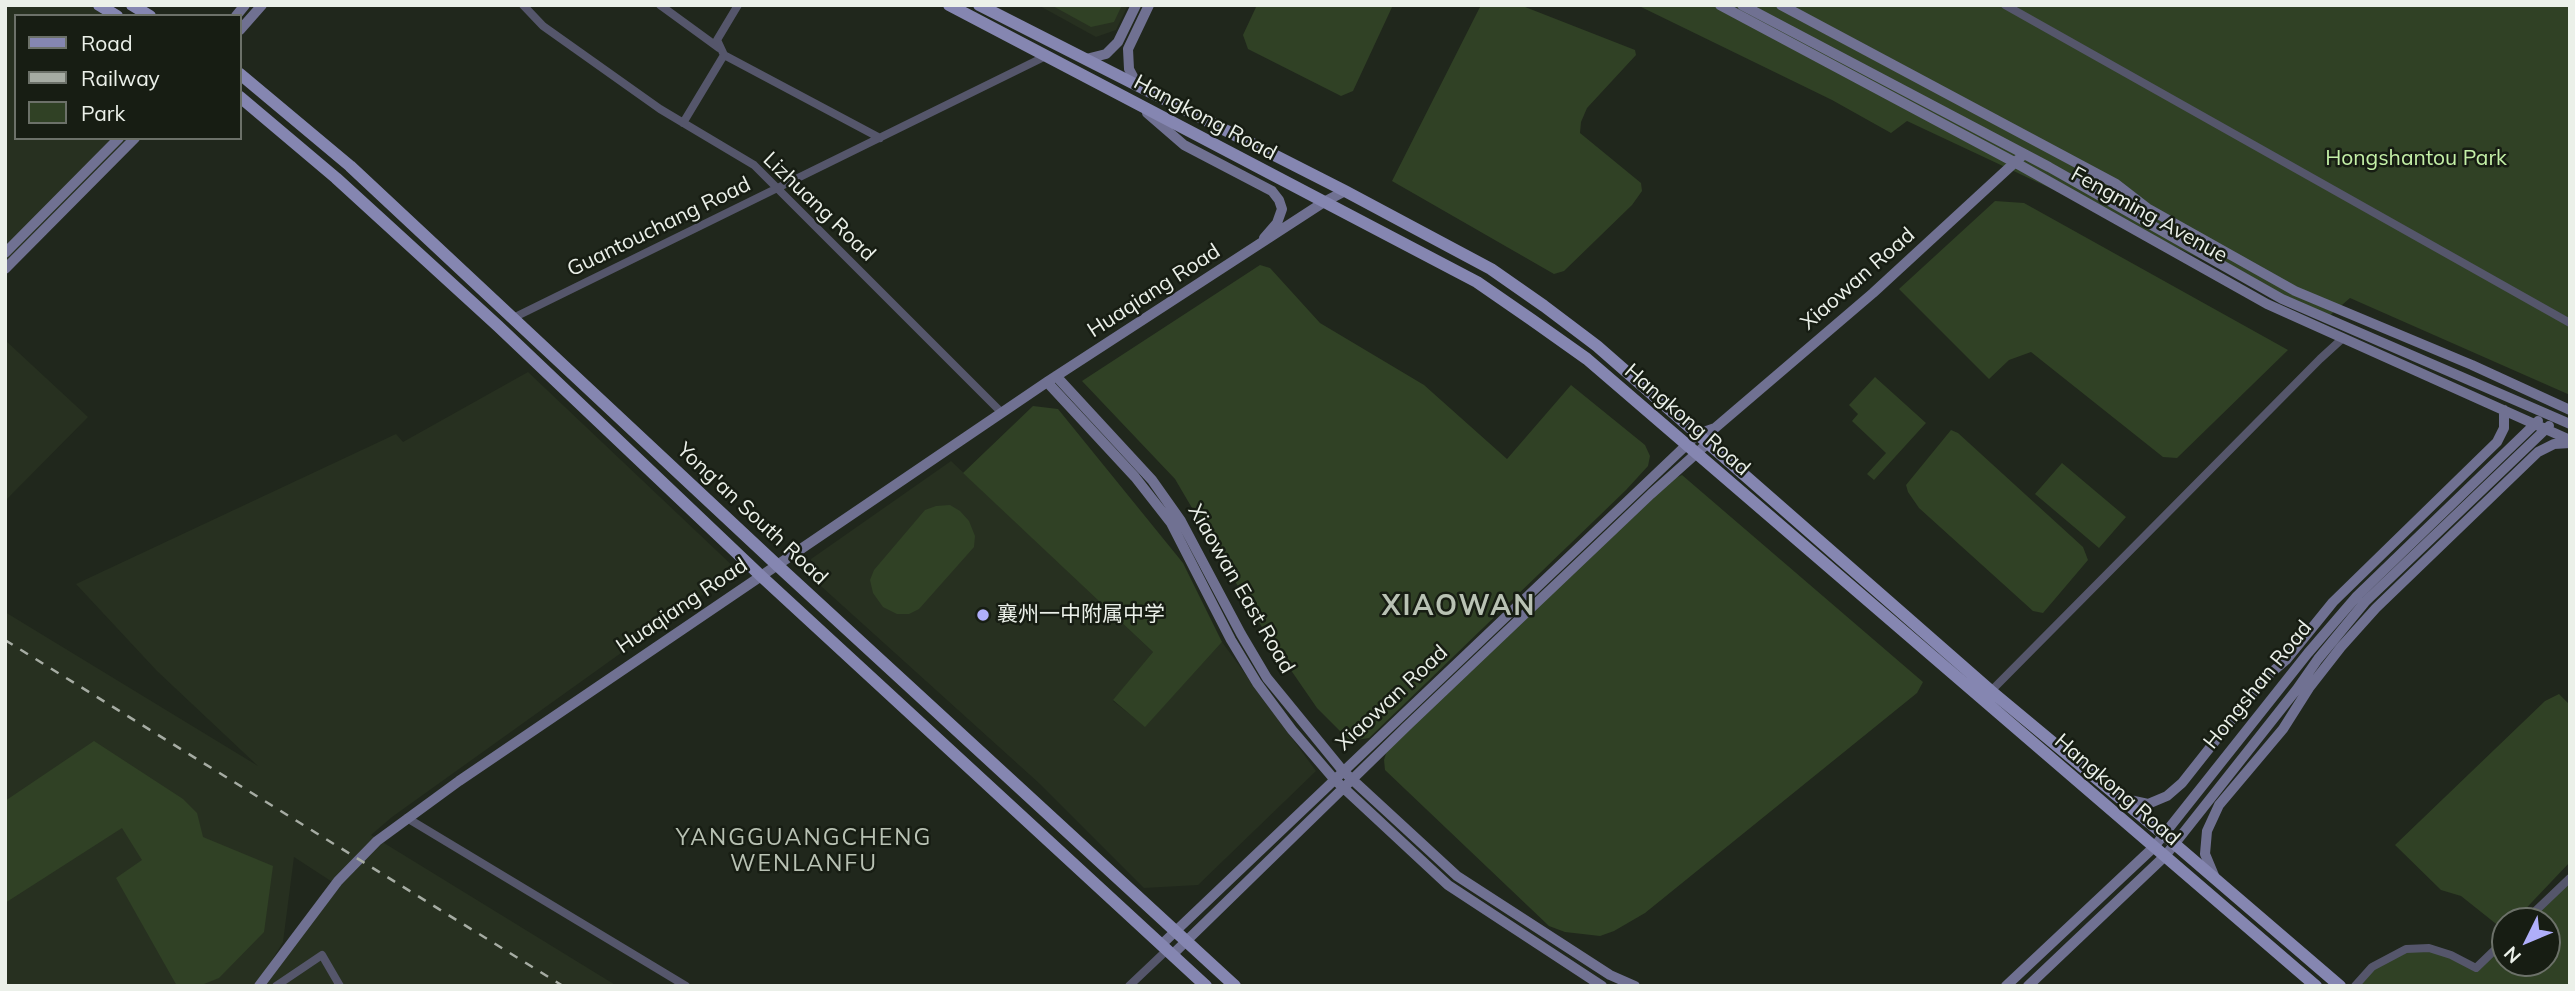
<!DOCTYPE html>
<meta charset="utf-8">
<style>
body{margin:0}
#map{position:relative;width:2575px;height:991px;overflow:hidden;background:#20271c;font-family:Mulish,sans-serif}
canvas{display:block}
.frame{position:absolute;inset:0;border:7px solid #ebf0e9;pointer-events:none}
.legend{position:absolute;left:14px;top:14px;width:228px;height:126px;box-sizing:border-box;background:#171d13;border:2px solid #6c7169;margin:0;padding:9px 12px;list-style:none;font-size:21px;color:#ebf0e9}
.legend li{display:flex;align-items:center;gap:14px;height:35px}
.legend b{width:35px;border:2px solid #6c7169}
.north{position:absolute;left:2491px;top:907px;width:70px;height:70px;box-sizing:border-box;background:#171d13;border:2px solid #6c7169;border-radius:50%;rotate:227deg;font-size:19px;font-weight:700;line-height:28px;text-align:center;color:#ebf0e9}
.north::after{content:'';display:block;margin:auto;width:24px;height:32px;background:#afaefa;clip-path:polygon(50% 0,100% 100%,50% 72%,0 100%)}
</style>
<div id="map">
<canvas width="2575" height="991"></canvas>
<div class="frame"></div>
<ul class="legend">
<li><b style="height:9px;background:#8586b1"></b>Road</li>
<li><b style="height:9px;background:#a6aca3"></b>Railway</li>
<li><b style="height:19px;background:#304125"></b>Park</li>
</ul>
<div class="north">N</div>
</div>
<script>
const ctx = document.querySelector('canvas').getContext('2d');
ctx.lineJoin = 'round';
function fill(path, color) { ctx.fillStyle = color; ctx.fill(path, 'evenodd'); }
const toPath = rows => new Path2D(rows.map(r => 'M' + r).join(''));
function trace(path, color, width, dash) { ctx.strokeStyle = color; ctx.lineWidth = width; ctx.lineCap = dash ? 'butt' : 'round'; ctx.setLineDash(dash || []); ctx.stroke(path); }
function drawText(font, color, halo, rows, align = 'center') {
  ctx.font = font + ' Mulish,"Noto Sans SC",sans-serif'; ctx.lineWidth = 5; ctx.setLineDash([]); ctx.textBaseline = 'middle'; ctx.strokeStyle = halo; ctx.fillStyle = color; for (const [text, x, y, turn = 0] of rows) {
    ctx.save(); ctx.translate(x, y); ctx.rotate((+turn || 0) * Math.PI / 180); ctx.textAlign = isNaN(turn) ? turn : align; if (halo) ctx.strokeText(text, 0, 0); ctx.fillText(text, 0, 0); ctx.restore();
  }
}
fill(toPath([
 [5,5,99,5,117,16,16,16,16,138,138,138,5,271],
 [1038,5,1128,5,1116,30,1096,37],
 [5,340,88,417,5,501],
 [528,372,737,570,392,817,371,835,617,986,259,986,340,887,294,857,283,942,256,986,5,986,5,612,258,766,157,671,76,584,396,434,403,442],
 [951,461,1153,652,1113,701,1145,726,1222,642,1316,771,1198,885,1144,888,1040,784,812,578,811,559]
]), '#273020');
fill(toPath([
 [1051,5,1122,5,1114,22,1091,27],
 [1257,5,1393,5,1353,91,1341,96,1248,49,1243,35],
 [1481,5,1520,5,1635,50,1636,55,1587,108,1581,122,1580,133,1641,183,1642,191,1632,205,1564,271,1554,274,1392,181],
 [1637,5,2570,5,2570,395,2350,298,2327,318,1907,121,1891,133,1832,100],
 [1995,201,2024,203,2288,350,2177,458,2163,457,2031,352,2009,360,1989,379,1899,289],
 [1260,265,1270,268,1320,323,1424,385,1507,459,1571,385,1645,445,1650,456,1648,466,1626,490,1369,738,1350,741,1317,708,1266,634,1175,479,1082,381],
 [1875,377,1926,423,1874,480,1867,474,1886,453,1852,421,1858,414,1849,405],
 [1033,406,1058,409,1183,563,1222,642,1145,727,1113,700,1153,652,963,473],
 [1951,430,1958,433,2083,547,2088,560,2043,613,2033,611,1919,508,1908,492,1906,485],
 [2062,463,2126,517,2099,548,2035,494],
 [1682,475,1923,682,1917,693,1645,913,1614,931,1600,936,1565,932,1549,926,1385,770,1384,760,1387,750,1673,479],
 [950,505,960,511,969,521,975,536,974,547,919,609,909,614,897,614,883,607,873,593,870,580,874,570,925,510,936,506],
 [2559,694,2570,705,2570,862,2514,921,2505,921,2505,926,2500,927,2461,896,2441,890,2395,845,2545,701],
 [94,741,183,799,197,813,203,837,273,866,264,932,219,978,199,986,177,986,116,878,142,860,122,828,5,903,5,801],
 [2570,878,2570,986,2355,986,2372,967,2406,949,2430,948,2476,968,2505,940,2505,963,2547,963,2547,921,2525,921]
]), '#304125');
trace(toPath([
 [523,5,543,26,660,109,754,165,1002,413],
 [660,5,719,48],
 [2005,5,2570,323],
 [724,55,880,138],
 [683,123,724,55,717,40,738,5],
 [513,318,1046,56],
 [1991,691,2320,359,2343,338],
 [407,818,686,986],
 [2525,921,2570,878],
 [276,986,322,955,340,986],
 [1129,986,1167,950],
 [2355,986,2372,967,2406,949,2429,948,2451,955,2476,968,2505,940]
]), '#55566b', 8);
trace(toPath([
 [1720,5,2016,163,2267,304,2570,440],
 [1742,5,2049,167,2282,299,2570,424],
 [1781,5,2116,184,2147,208,2295,291,2472,365,2570,410],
 [236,16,245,5],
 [240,30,262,5],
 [1086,59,1106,54,1118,42,1136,5],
 [1138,86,1129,69,1128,49,1149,5],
 [1147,113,1184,145,1272,191,1279,200,1282,209,1277,223,1264,238],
 [5,253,119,138],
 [5,269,135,138],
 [1056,376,1152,480,1181,521,1241,634,1267,678,1343,771,1457,876,1610,975,1635,986],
 [1047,382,1135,477,1171,523,1231,640,1257,683,1292,730,1334,779,1448,885,1602,986],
 [2120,798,2148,804,2167,796,2182,783,2265,678,2286,660,2333,602,2497,442,2504,428,2504,410],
 [2215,878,2205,854,2207,831,2219,805,2283,729,2309,688,2341,647,2376,608,2538,452,2554,444,2570,443],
 [1161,945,1698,434,1715,428,1873,293,2024,154],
 [1172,955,1407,726,1651,494,1708,443,1711,437],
 [259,986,338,881,377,841,459,781,1047,382,1324,202,1345,191],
 [2006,986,2154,847,2308,653,2357,596,2538,421],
 [2028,986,2165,856,2297,689,2318,659,2365,602,2549,426]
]), '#707192', 10);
trace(toPath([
 [99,5,117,16],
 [132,5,150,16],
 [949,5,1477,282,1532,320,1587,359,2316,986],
 [979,5,1345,191,1491,269,1544,306,1597,346,1991,691,2163,834,2340,986],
 [240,74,350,166,777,565,1235,986],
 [240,97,336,178,498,326,761,576,1206,986]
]), '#8586b1', 12);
trace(toPath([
 [5,640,563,986]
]), '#a6aca3', 2.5, [9, 9]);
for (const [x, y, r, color] of [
 [983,615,7,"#afaefa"]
]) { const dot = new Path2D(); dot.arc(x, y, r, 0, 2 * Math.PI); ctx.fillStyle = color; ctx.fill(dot); trace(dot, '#171d13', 2.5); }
drawText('21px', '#ebf0e9', '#171d13', [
 ["Hangkong Road",1205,118,28],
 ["Lizhuang Road",819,207,44],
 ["Fengming Avenue",2149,215,29],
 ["Guantouchang Road",659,227,-26],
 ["Xiaowan Road",1858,279,-41],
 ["Huaqiang Road",1154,291,-33],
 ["Hangkong Road",1687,420,41],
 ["Yong'an South Road",752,514,43],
 ["Xiaowan East Road",1241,589,60],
 ["Huaqiang Road",682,606,-34],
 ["Hongshan Road",2258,685,-51],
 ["Xiaowan Road",1392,698,-43],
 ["Hangkong Road",2117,790,41]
]);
drawText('21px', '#c4f0a7', '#171d13', [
 ["Hongshantou Park",2416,159]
]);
drawText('21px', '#ebf0e9', '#171d13', [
 ["襄州一中附属中学",997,615]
], 'left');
ctx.letterSpacing = '2px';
drawText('23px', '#b9c2b4', '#171d13', [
 ["YANGGUANGCHENG",804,838],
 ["WENLANFU",804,864]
]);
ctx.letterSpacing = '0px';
ctx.letterSpacing = '2px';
drawText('bold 28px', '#b9c2b4', '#171d13', [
 ["XIAOWAN",1459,607]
]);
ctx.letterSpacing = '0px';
</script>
